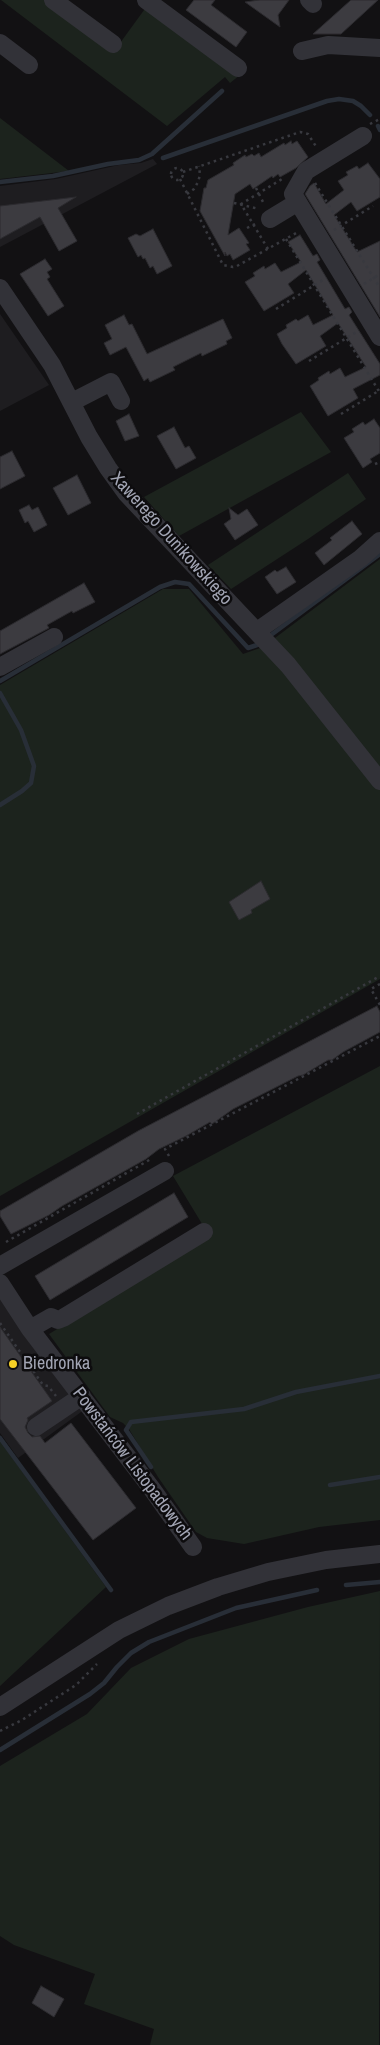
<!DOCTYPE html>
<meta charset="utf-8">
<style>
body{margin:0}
canvas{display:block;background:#121113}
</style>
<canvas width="380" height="2045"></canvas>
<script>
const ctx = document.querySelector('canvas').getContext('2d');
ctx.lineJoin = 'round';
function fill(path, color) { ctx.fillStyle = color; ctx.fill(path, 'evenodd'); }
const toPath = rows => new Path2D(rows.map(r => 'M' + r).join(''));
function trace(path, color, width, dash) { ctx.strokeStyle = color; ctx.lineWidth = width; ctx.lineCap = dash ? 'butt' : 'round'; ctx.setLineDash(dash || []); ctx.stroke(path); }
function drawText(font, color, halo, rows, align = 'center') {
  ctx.font = font + ' "Archivo Narrow",sans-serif'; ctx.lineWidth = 5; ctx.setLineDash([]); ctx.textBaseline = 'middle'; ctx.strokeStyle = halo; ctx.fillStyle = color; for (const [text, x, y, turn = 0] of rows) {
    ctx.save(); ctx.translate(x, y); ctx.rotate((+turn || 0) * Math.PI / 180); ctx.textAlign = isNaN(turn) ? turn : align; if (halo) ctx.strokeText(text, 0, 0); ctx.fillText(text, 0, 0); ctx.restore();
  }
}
fill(toPath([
 [153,159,157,164,0,247,0,186,56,179,119,165,141,163],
 [0,314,49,385,0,411],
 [0,1287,88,1407,18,1458,0,1433]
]), '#1e1d20');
fill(toPath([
 [1,0,48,0,115,50,147,6,240,75,230,83,225,77,167,126],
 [0,118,69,171,0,179],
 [301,412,331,452,179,536,144,497],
 [348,473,366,499,308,539,231,589,208,565],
 [380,559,380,979,0,1196,0,685,163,589,189,589,243,654,263,647],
 [380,1066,380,1520,319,1527,244,1544,207,1538,196,1532,158,1477,129,1429,123,1423,110,1417,49,1334,210,1237,173,1176],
 [0,1441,106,1587,0,1686],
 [380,1591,379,2045,150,2045,154,2029,84,2004,95,1974,14,1945,0,1936,0,1766,87,1714,131,1668,189,1639,308,1607]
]), '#1c231d');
trace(toPath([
 [378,126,380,130],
 [163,158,327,101,339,99,353,101,361,106,370,115],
 [0,182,53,176,108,164,139,160,152,154,222,91],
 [271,635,380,554],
 [0,681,160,587,175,582,189,584,248,648,257,645],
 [0,693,21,730,34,766,31,783,22,791,0,805],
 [0,1438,111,1590],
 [151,1467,126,1430,131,1422,244,1409,296,1392,380,1376],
 [330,1485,380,1477],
 [346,1585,380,1582],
 [0,1750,90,1694,104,1683,117,1667,131,1653,149,1642,236,1608,317,1590]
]), '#282e37', 4.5);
const building = toPath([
 [194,0,215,0,211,5,247,32,236,47,186,10,194,0],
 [259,0,289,0,278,15,280,27,245,2,259,0],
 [351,0,378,0,341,34,313,34,351,0],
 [291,141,292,144,297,141,308,157,296,168,280,177,278,174,273,178,272,176,253,189,250,184,235,194,228,235,239,228,249,243,246,244,250,250,233,260,230,254,227,256,225,252,225,256,200,211,204,188,206,188,208,180,234,165,233,163,245,155,246,157,252,154,254,156,259,153,261,157,284,143,285,145,291,141],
 [368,163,380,179,380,197,357,211,351,202,334,215,357,252,380,241,380,317,305,194,310,186,314,183,326,204,344,190,338,181,348,175,346,172,357,166,359,169,368,163],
 [76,197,58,208,77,241,59,251,40,217,0,239,0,206,76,197],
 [153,229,172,266,157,274,153,266,150,268,145,258,143,259,141,255,138,257,128,238,136,234,140,236,153,229],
 [300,235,313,256,317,254,320,260,317,262,345,309,349,307,352,312,349,315,380,364,380,375,353,389,358,398,328,416,310,386,319,380,318,378,329,371,330,374,340,368,345,377,366,367,338,323,320,336,326,346,296,364,282,344,277,334,287,328,286,325,296,319,298,321,308,315,313,325,333,315,306,270,288,284,294,293,264,311,245,282,255,276,253,273,264,266,265,269,275,263,281,272,301,262,288,242,300,235],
 [45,259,52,269,47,272,50,277,47,279,64,306,48,316,20,274,45,259],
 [124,315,129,325,132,324,147,354,223,319,232,338,226,341,227,344,202,356,201,353,173,367,175,370,150,382,148,378,144,381,126,347,110,355,104,343,112,339,105,325,124,315],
 [129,414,139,436,125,441,116,421,129,414],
 [374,419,380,428,380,453,370,459,372,462,363,468,344,438,354,432,352,429,363,422,365,425,374,419],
 [174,427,185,448,189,446,196,458,176,469,157,436,174,427],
 [12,451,25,476,0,489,0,457,12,451],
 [77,475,91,503,68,515,53,488,77,475],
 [29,505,32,510,38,507,47,525,34,532,28,521,25,523,19,510,29,505],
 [229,508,238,515,247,509,258,525,235,540,224,524,231,519,229,508],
 [352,521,362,534,324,565,315,553,332,540,330,538,352,521],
 [286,567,296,582,277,594,265,577,275,570,277,572,286,567],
 [84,583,95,602,73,613,72,611,47,625,49,628,0,654,0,631,84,583],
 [261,881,270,899,251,910,252,913,239,920,229,902,261,881],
 [377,1006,380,1012,380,1032,343,1052,332,1060,328,1060,303,1075,298,1076,233,1109,212,1124,210,1122,186,1136,159,1149,146,1159,62,1206,49,1215,11,1234,0,1216,0,1211,138,1131,377,1006],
 [174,1193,188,1217,50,1300,35,1276,174,1193],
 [0,1327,52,1401,27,1418,28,1420,25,1427,28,1433,32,1437,40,1436,45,1443,71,1423,136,1508,93,1540,0,1419,0,1327],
 [41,1986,64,1999,54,2017,32,2003,41,1986]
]);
fill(building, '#3c3b40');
trace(building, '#2c2b2f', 1);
trace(toPath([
 [370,124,380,119],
 '171 174a6 6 0 1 1 12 0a6 6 0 1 1-12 0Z',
 [183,172,300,132,308,134,317,148],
 [180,179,223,265,233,267,237,266,298,232],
 [315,183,380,288],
 [256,188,263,202],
 [187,194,194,189,198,182,200,175,199,166],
 [234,203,259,209],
 [247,228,255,224],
 [334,230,373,206],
 [286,239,380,393],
 [268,249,241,204,282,179],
 [364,284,380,274],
 [276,309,326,278],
 [309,361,358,331],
 [341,414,380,390],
 [375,464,380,462],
 [380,984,371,989,380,1005],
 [137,1114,380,976],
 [169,1156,165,1149,380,1036],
 [6,1242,151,1159,152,1160],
 [0,1323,43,1385,48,1386,56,1396],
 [0,1731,22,1720,76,1685,97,1664]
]), '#38393f', 2.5, [2.5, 4]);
trace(toPath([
 [53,0,113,44],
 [146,0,238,68],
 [309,0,313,4],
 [0,43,29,65],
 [302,51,328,45,380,48],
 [363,136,306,171,293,194,380,337],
 [270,219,298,202],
 [0,288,52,365,89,437,108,468,126,493,288,665,380,781],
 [72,402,111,382,121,401],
 [257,631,361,558,380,541],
 [0,667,54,637],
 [0,1266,165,1171],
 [0,1283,30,1329,152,1489,193,1547],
 [30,1329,51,1317,58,1320,63,1318,204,1232],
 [36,1427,82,1396],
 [0,1707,119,1630,168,1606,218,1587,268,1572,326,1560,380,1554]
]), '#323238', 18);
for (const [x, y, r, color] of [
 [13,1364,5,"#f6d026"]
]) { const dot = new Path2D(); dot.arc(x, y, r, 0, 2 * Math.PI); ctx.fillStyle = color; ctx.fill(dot); trace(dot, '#0d0c0e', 2); }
drawText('18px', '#a2a5b4', '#0d0c0e', [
 ["Xawerego Dunikowskiego",171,539,48],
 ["Powstańców Listopadowych",132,1464,53]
]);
drawText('18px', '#a2a5b4', '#0d0c0e', [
 ["Biedronka",23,1364]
], 'left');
</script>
